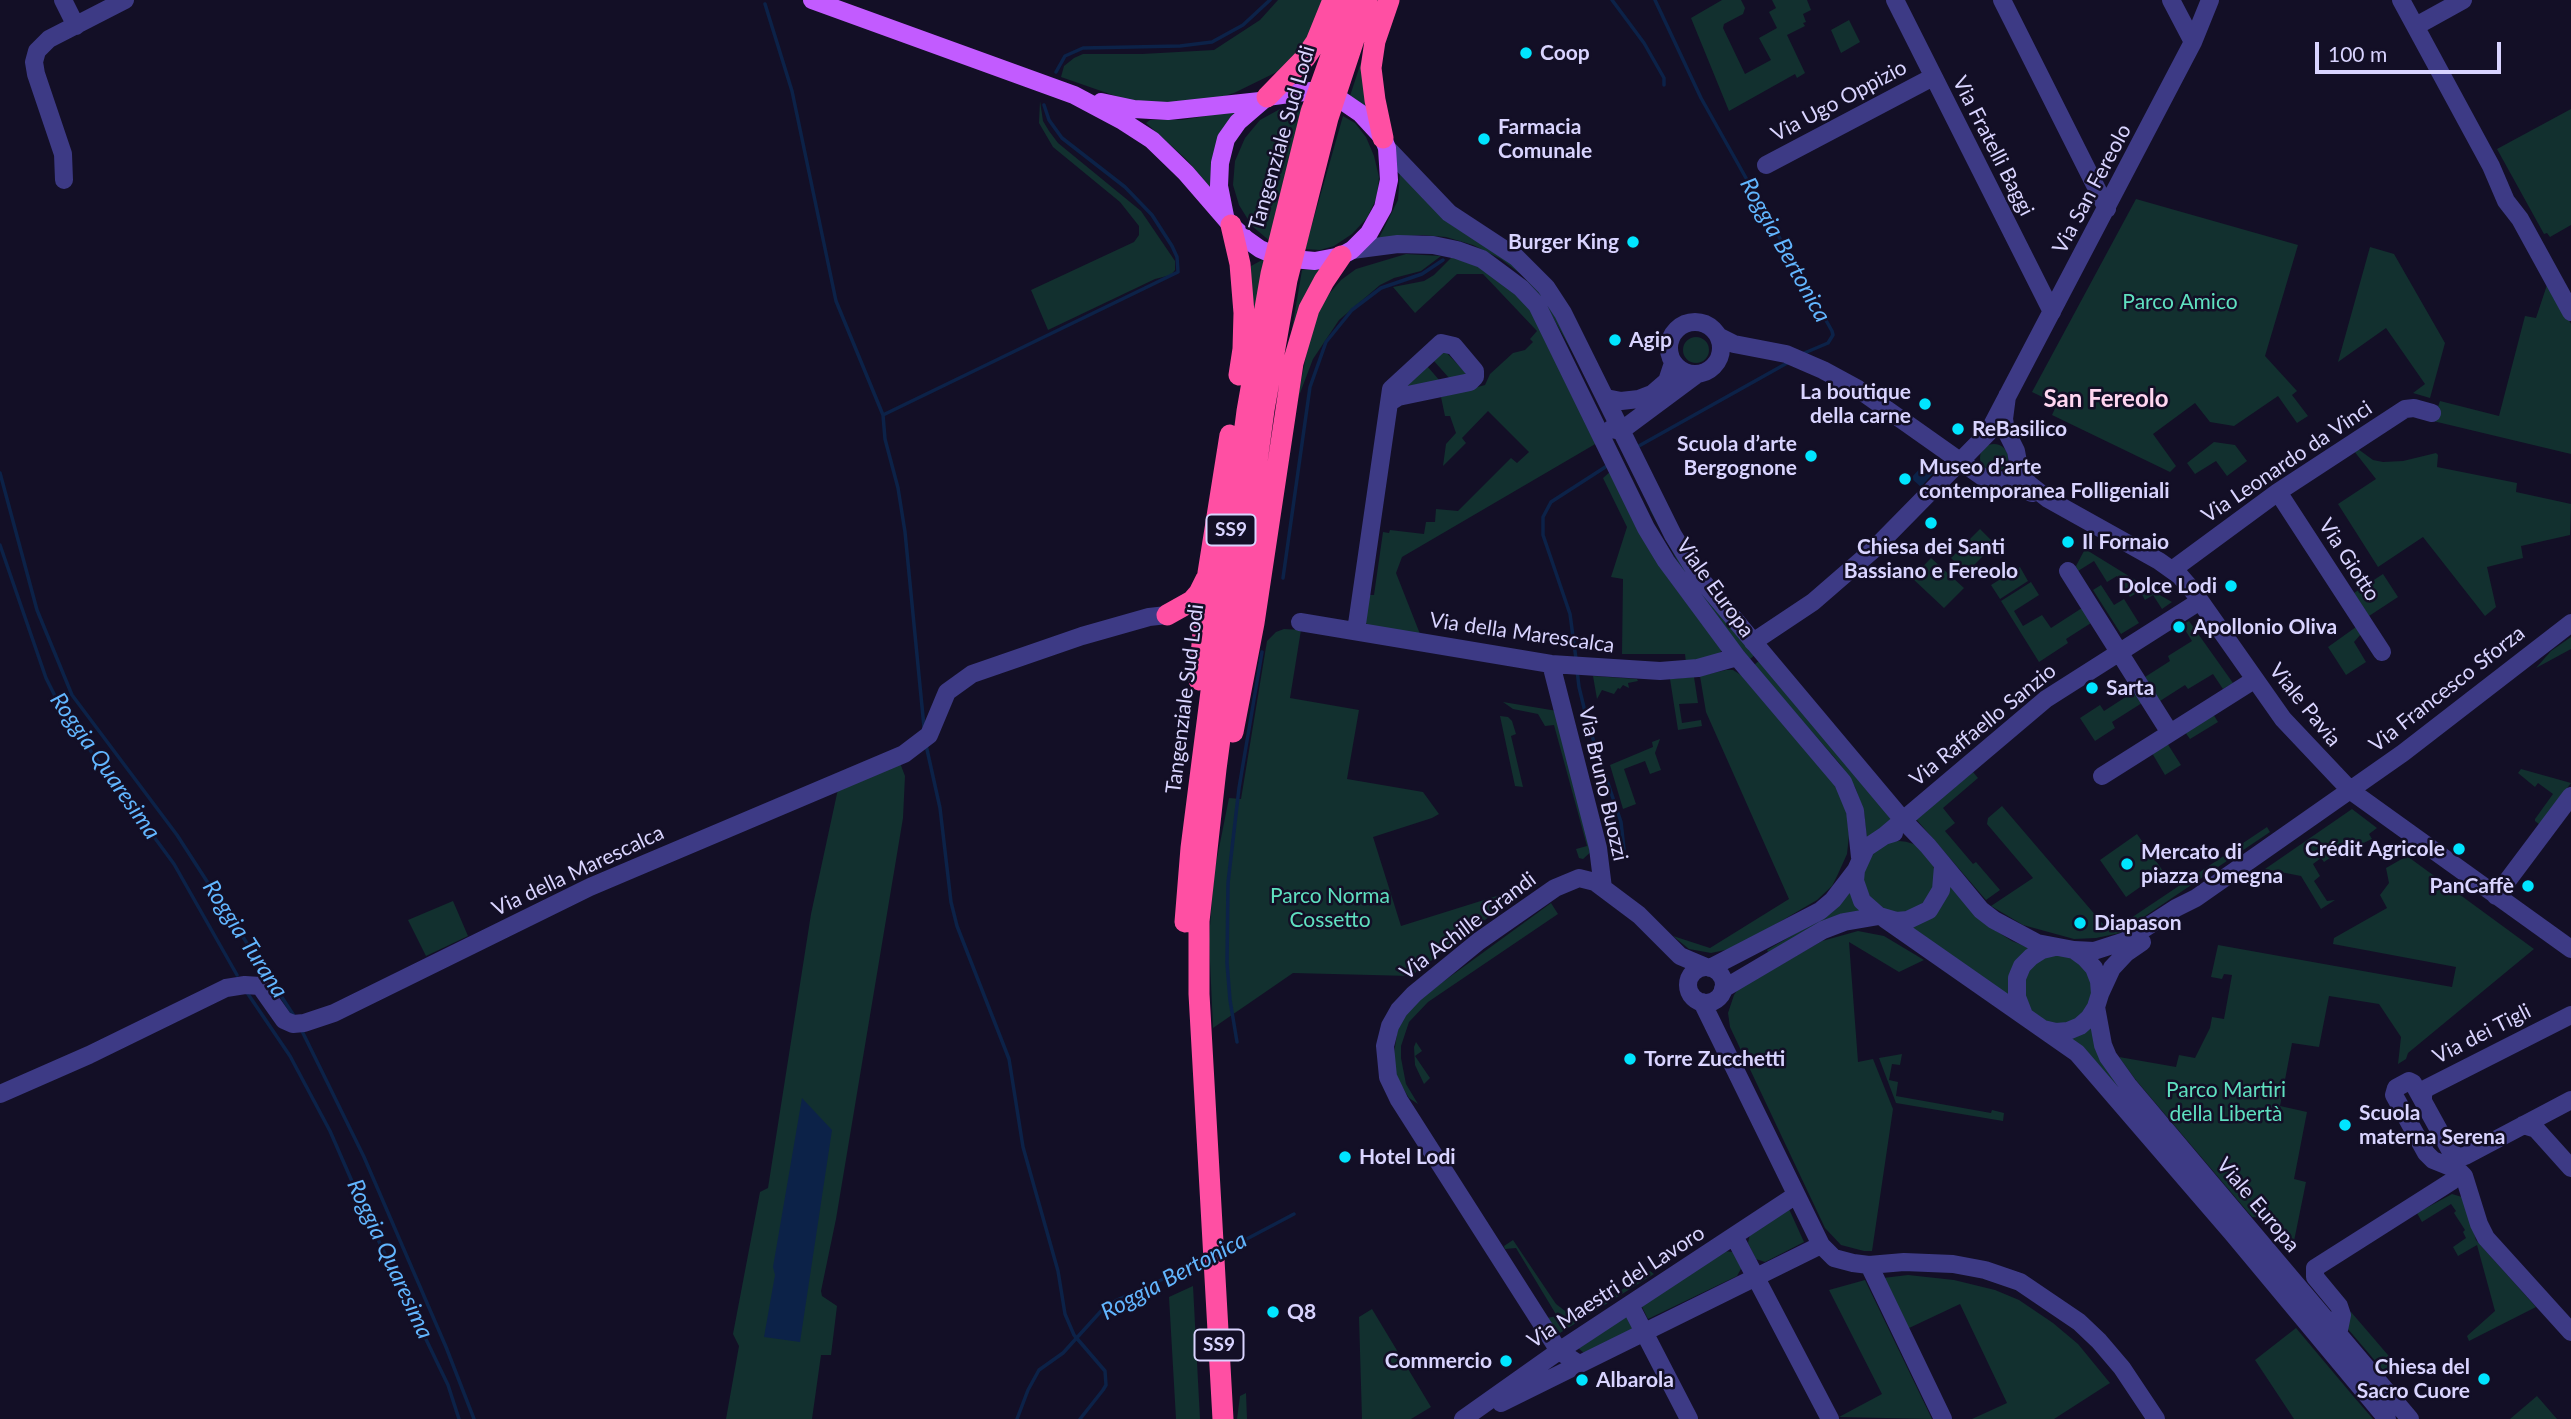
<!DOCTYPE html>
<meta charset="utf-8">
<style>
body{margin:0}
#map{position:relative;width:2571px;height:1419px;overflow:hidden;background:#130f26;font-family:Lato,sans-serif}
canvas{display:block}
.scale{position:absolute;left:2315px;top:42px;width:186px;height:32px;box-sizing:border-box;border:4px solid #d9d4ff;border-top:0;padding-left:9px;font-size:21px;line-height:24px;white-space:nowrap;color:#d9d4ff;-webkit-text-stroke:5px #130f26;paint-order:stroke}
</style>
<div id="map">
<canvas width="2571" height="1419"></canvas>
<div class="scale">100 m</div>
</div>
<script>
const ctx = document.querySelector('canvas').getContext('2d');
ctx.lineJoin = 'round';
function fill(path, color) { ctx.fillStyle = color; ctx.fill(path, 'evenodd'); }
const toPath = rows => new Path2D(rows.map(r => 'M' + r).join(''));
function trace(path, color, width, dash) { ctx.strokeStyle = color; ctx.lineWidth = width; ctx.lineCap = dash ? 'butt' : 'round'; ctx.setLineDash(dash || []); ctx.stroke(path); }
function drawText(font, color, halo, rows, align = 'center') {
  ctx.font = font + ' Lato,sans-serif'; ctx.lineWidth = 5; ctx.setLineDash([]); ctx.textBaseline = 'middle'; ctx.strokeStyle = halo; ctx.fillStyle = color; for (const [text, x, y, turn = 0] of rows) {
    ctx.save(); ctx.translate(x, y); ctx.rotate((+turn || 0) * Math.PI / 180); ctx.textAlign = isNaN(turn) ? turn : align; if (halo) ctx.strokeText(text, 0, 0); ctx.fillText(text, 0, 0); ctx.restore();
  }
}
fill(toPath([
 [1278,0,1328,0,1318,25,1283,69,1234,93,1208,101,1181,104,1127,100,1061,77,1064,66,1074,58,1083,54,1142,54,1214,50,1260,20],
 [1722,0,1741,0,1745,8,1743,14,1724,24,1723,28,1745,74,1771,60,1759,38,1777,28,1769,12,1776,8,1772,0,1807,0,1811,10,1803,14,1806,22,1803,23,1805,26,1787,35,1805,73,1797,78,1795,74,1729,111,1691,18],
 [1849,20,1860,42,1841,53,1831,30],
 [1365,50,1367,107,1350,96],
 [1040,101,1043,121,1049,131,1058,143,1141,211,1175,261,1175,270,1171,275,1155,279,1048,330,1031,290,1134,242,1139,235,1139,226,1120,202,1053,147,1039,123],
 [1307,104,1271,242,1252,226,1239,205,1233,185,1235,161,1245,138,1260,120,1280,109],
 [2571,109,2571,225,2550,237,2547,233,2544,234,2497,149],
 [1235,111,1238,113,1211,188,1186,159,1146,123,1150,120,1182,120],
 [1343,116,1355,123,1366,137,1374,156,1379,177,1377,197,1367,218,1352,234,1334,246,1320,250,1305,249],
 [1400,171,1450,224,1501,255,1524,273,1546,298,1583,371,1542,298,1522,275,1501,259,1473,245,1446,237,1422,235,1379,238,1398,200],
 [2136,199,2298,245,2265,356,2297,391,2292,395,2308,416,2297,423,2278,396,2234,426,2210,422,2195,403,2153,434,2176,466,2170,472,2052,415,2057,404,2032,392],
 [2370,247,2394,254,2445,343,2430,398,2413,393,2425,384,2386,328,2338,362],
 [1406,254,1441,256,1421,271,1394,278,1380,285,1339,320,1313,359,1297,401,1312,326,1324,300,1341,280,1356,269],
 [1452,257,1482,268,1522,300,1531,311,1597,443,1402,557,1396,573,1420,634,1368,625,1365,622,1368,595,1374,595,1383,532,1389,533,1390,530,1424,534,1426,522,1435,522,1436,509,1458,511,1511,458,1517,463,1529,452,1488,411,1462,438,1466,443,1443,466,1446,444,1456,433,1450,416,1445,416,1441,397,1485,385,1490,374,1513,353,1525,350,1533,342,1530,339,1537,331,1483,274,1457,274,1415,313,1393,287,1424,281,1434,275],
 [1262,260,1266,262,1255,330,1254,306,1249,274,1251,266],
 [1321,268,1291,335,1302,270],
 [2548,282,2571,324,2571,454,2433,421,2440,401,2499,416,2525,316,2536,318],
 '1683 350a13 13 0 1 1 26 0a13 13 0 1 1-26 0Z',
 [1444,350,1465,372,1466,376,1450,379,1433,360],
 [1427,366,1440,381,1405,391,1401,385],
 [2214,442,2235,445,2247,461,2227,476,2216,461,2195,474,2187,463],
 '1980 458a14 14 0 1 1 28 0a14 14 0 1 1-28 0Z',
 [2358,449,2373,460,2383,462,2403,461,2436,453,2438,455,2437,467,2517,483,2516,492,2571,504,2570,535,2521,546,2523,558,2487,567,2496,607,2485,616,2423,537,2378,567,2338,504,2376,479,2354,451],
 [1611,471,1667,577,1722,650,1719,654,1686,663,1685,654,1622,654,1623,579,1611,577,1627,527,1603,478],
 [1649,501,1756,654,1750,659,1719,621,1680,566,1650,510],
 [1980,529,1995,544,1966,573,1951,558],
 [2085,549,2158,594,2172,602,2162,609,2153,595,2145,600,2140,591,2130,597,2117,576,2107,582,2094,561,2078,571,2076,566],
 [1931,558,1964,588,1944,608,1912,578],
 [2020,567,2028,581,2000,599,1991,585],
 [2383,574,2398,597,2369,616,2354,593],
 [2031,582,2039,595,2014,611,2023,626,2042,615,2051,628,2082,608,2091,623,2066,639,2068,643,2039,662,2001,601],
 [2101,585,2114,605,2124,599,2139,623,2121,634,2093,590],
 [2189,621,2233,683,2223,689,2213,674,2188,689,2185,685,2160,701,2145,677,2170,661,2168,656,2192,641,2182,625],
 [2356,627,2361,634,2354,642,2366,662,2346,675,2328,647],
 [1284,629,1301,630,1290,698,1359,710,1347,779,1423,792,1439,814,1432,818,1373,837,1401,926,1535,884,1539,885,1514,898,1411,976,1293,973,1213,1028,1209,939,1214,873,1229,798,1241,799,1267,641,1276,632],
 [2571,637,2571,649,2536,668,2551,651],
 [1761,659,1894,818,1867,841,1864,812,1855,787,1840,764,1754,665],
 [1726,670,1733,670,1741,675,1833,781,1846,806,1849,835,1847,854,1838,874,1832,886,1817,900,1735,948,1711,953,1689,949,1673,936,1710,948,1789,899,1706,712,1700,676],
 [1593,676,1637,679,1638,681,1628,683,1629,688,1623,685,1620,689,1618,688,1614,694,1602,690,1597,699],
 [1694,677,1698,703,1679,704,1682,723,1701,720,1702,726,1678,730,1670,679],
 [2135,691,2142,703,2112,722,2115,728,2095,741,2080,718,2100,705,2104,711],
 [1503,702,1557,711,1593,850,1583,859,1579,858,1576,849,1587,846,1554,725,1545,726,1538,714,1513,709],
 [2213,714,2218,722,2190,739,2185,732],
 [1500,716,1508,717,1512,721,1516,734,1511,736,1523,787,1515,786],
 [1660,739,1655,753,1661,770,1650,774,1645,761,1624,769,1636,804,1623,809,1610,765,1653,747,1652,742],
 [2167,743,2181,765,2165,775,2152,753],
 [900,763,905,776,903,818,836,1219,821,1291,822,1296,837,1306,831,1355,821,1355,812,1419,726,1419,739,1346,733,1334,760,1192,768,1188,811,914,838,789],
 [2521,769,2571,783,2540,825,2535,821,2535,819,2553,794,2538,783,2535,787,2518,773],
 [1973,772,1978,778,1943,808,1955,823,1945,831,1973,864,1976,862,2000,890,1986,900,1916,819],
 [2002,806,2103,924,2110,928,2122,924,2267,827,2270,832,2120,933,2096,938,2074,939,2023,925,1991,906,2033,878,1987,824,1988,818],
 [2352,809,2377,828,2369,834,2372,839,2359,845,2355,841,2324,862,2321,858,2313,864,2320,876,2314,881,2327,901,2335,900,2321,909,2301,876,2265,869],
 [2137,834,2163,871,2126,897,2100,860],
 '1863 877a36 36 0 1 1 72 0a36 36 0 1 1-72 0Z',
 [2407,856,2534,949,2408,1053,2406,1059,2398,1064,2401,1037,2379,1004,2329,996,2319,1047,2292,1043,2280,1106,2307,1112,2294,1179,2306,1182,2292,1251,2267,1218,2252,1217,2135,1079,2119,1057,2176,1067,2179,1055,2195,1058,2210,1028,2212,1017,2224,1019,2232,975,2224,974,2222,979,2211,977,2218,945,2452,987,2456,967,2333,944,2334,938,2387,908,2380,895,2389,883,2386,868],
 [1949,884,1987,925,2012,941,2030,948,2010,997,1908,926],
 [1850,892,1865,912,1769,954,1767,950,1831,913],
 [453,901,468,936,426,956,408,920],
 [1551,903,1558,914,1428,1002,1409,1022,1401,1046,1401,1058,1406,1084,1418,1104,1409,1098,1395,1075,1393,1059,1398,1028,1407,1013,1418,1000],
 [1858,931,1884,936,1924,960,1899,972,1849,942,1858,1062,1873,1059,1893,1109,1872,1251,1864,1251,1841,1245,1825,1228,1730,1027,1728,1013,1734,995,1738,989,1822,941],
 '2023 990a35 35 0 1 1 70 0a35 35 0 1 1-70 0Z',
 [2090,1026,2405,1419,2067,1035],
 [1416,1042,1422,1051,1415,1056,1430,1078,1424,1084,1415,1065,1414,1047],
 [1902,1054,1900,1065,1892,1064,1889,1080,1898,1082,1896,1096,1991,1113,1992,1110,2004,1113,2003,1121,1896,1103,1879,1058],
 [2452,1194,2462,1197,2467,1206,2476,1240,2536,1307,2469,1341,2467,1336,2495,1311,2477,1245,2458,1256,2453,1247,2466,1238,2463,1232,2465,1230,2454,1213,2456,1211,2451,1204,2422,1222,2417,1213],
 [1789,1209,1804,1242,1765,1262,1756,1259,1748,1243,1750,1234],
 [1513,1240,1556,1304,1569,1314,1585,1314,1650,1271,1654,1274,1560,1333,1547,1318,1557,1316,1516,1248,1505,1249,1504,1246],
 [1724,1251,1733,1252,1742,1267,1737,1276,1648,1319,1642,1307,1644,1304],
 [1908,1275,1954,1280,1995,1290,2019,1300,2053,1323,2078,1344,2110,1383,2054,1419,1972,1419,2007,1403,1960,1304,1907,1329,1883,1278],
 [1865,1280,1932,1419,1839,1417,1882,1394,1829,1290],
 [1193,1286,1200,1419,1176,1419,1169,1297],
 [1372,1309,1431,1407,1411,1419,1362,1419,1359,1317],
 [2351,1312,2400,1369,2388,1376,2348,1329,2349,1313],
 [1625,1315,1634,1326,1632,1330,1584,1353,1578,1348],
 [2296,1328,2354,1397,2373,1419,2294,1419,2255,1360],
 [1246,1393,1247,1419,1237,1419,1240,1396],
 [2537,1396,2557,1419,2510,1419]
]), '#12302f');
fill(toPath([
 [1925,463,1935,471,1921,487,1911,478],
 [802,1098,832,1130,800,1342,764,1337,775,1275,773,1267]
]), '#0c2248');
trace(toPath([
 [1612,0,1644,43,1664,78,1664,85],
 [1655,0,1701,98,1832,331,1833,335,1828,343,1802,354],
 [765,4,792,91,836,301,883,415,885,439,898,488,905,532,924,727],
 [1056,72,1065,56,1083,48,1180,46,1212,42,1243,25,1270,0],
 [883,415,1178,272,1177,257,1172,246,1152,215,1125,187,1062,138,1049,120,1044,105],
 [1637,447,1789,362],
 [0,473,37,610,72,695,177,835,296,1019],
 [0,545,46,678,65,716,174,864,237,975],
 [1283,578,1310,387,1326,342,1352,310,1381,288,1422,274,1443,260],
 [1576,659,1570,614,1543,535,1543,517,1551,502,1610,464],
 [1577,670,1579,687,1588,724,1621,822,1624,849],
 [926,745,940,808,951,902,957,926,1009,1059,1023,1147,1058,1271,1065,1314,1074,1335,1105,1371,1106,1385,1103,1390,1080,1419],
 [248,994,290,1056,330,1131,371,1225,448,1385,459,1419],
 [301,1029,364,1157,446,1347,474,1419],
 [1237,1042,1230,1000,1227,963,1228,883,1239,788,1262,652],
 [1222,1252,1294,1214],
 [1017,1419,1028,1390,1039,1370,1063,1353,1102,1310,1117,1300,1205,1260]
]), '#0c2248', 3.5);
trace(toPath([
 [63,0,76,26],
 [1895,0,2052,312],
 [2002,0,2107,209],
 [2171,0,2193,42],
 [2401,0,2491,166,2506,201,2520,219,2571,312],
 [2416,26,2463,0],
 [1387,148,1449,213,1516,257,1546,287,1563,313,1673,535,1699,577,1903,820,1928,846,1981,910,1994,920,2037,943,2074,950,2085,958,2094,968,2099,981,2100,994,2096,1007,2089,1018,2080,1026,2068,1031,2056,1032,2043,1029],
 [1766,165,1933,77],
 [64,180,63,154,36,74,34,62,37,51,49,39,125,0],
 [1352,250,1398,244,1433,245,1457,250,1482,259,1521,288,1537,305,1646,528,1666,561,1737,657,1843,782,1855,811,1860,857],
 '1669 348a26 26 0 1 1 52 0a26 26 0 1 1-52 0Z',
 [1718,336,1734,344,1786,354,1823,370,1858,389,1984,478,2005,481,2032,493],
 [2007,396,2004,419,2006,431,2016,451,2020,473,2029,484,2048,499,2159,561,2180,576,2193,591,2283,719,2351,791,2571,949],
 [1606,398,1621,401,1639,399,1652,394,1667,381,1673,363],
 [1611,429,1616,430,1626,427,1696,375],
 [2278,492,2382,652],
 [2172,570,2278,492,2405,409,2414,408,2432,413],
 [2068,571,2170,733],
 [1300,622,1551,664,1660,671,1698,668,1737,657],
 [1356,631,1391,389,1441,343,1454,346,1475,371,1475,377,1470,382,1398,397,1390,402],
 [1753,642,1813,602,1873,550,1988,433,2193,42,2210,0],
 [1551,664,1598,848,1603,888],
 [2102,776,2254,680],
 [1894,833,1884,836,1866,848,1856,870,1855,881,1862,901,1879,916,1896,921,1908,920,1929,910,1941,890,1943,866],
 [1884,836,2046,699,2200,601],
 [2496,896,2571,796],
 [1885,919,2077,1053,2233,1234,2387,1419],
 [2074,950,2094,951,2125,941,2176,908,2196,898,2403,753,2571,623],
 '1688 985a18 18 0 1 1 36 0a18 18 0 1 1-36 0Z',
 [1710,968,1820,911,1833,900,1856,870],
 [1723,989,1823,930,1844,922,1879,916],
 [2100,994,2112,968,2126,953,2142,942],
 [1702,1002,1821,1245,1834,1258,1853,1263,1869,1265,1904,1262,1953,1264,1985,1270,2020,1282,2079,1322,2099,1341,2122,1368,2156,1419],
 [2096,1007,2103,1045,2108,1057,2128,1085,2410,1419],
 [2024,1015,2017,997,2017,978,2022,966,2031,957,2042,950,2055,947],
 [0,1094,89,1055,226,988,245,985,260,986,284,1020,293,1024,304,1023,334,1013,590,887,904,754,929,735,947,692,972,674,1082,636,1149,617,1167,615],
 [2423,1101,2423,1093,2427,1088,2571,1015],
 [2523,1125,2536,1129,2571,1168],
 [2452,1153,2458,1157,2465,1156,2571,1100],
 [1734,1236,1830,1419],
 [1869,1265,1943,1419],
 [1630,1305,1689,1419],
 [2338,1335,2342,1315,2339,1306,2315,1277,2315,1268,2452,1181,2458,1170,2456,1161,2413,1083,2409,1081,2396,1088,2394,1095,2426,1153,2433,1160,2458,1170,2464,1176,2479,1224,2486,1238,2571,1332],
 [1579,1364,1559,1351,1399,1100,1388,1077,1385,1046,1390,1026,1399,1010,1414,994,1479,941,1555,888,1579,878,1595,882,1639,915,1680,956,1706,967],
 [1501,1403,1821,1245],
 [1463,1419,1559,1351,1796,1195]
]), '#3d3a85', 18);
trace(toPath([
 [812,0,1074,95,1121,120,1152,140,1186,173,1231,225,1246,239,1260,249,1281,258,1315,261,1341,256,1352,250,1369,233,1383,208,1389,180,1387,148,1383,138,1360,113,1338,98,1311,91,1267,97,1238,122,1226,139,1220,163,1219,186,1225,216],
 [1101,102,1134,109,1168,111,1260,101]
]), '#c25bff', 18);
trace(toPath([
 [1267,97,1305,58,1316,42,1333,0],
 [1383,138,1375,100,1371,68,1375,41,1389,0],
 [1231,225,1240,264,1244,313,1243,349,1239,375],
 [1167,615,1192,601,1199,593,1206,579],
 [1199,680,1208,573,1230,435],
 [1233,732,1254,623,1293,363,1309,309,1324,281,1341,256],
 [1185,922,1191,848,1231,535,1247,411,1271,274,1311,112,1351,0],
 [1223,1419,1199,994,1199,921,1216,769,1247,535,1264,410,1287,280,1328,118,1367,0]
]), '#ff4fa3', 21);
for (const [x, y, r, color] of [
 [1526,53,7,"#00e5ff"],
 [1484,139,7,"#00e5ff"],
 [1633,242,7,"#00e5ff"],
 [1615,340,7,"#00e5ff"],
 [1925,404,7,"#00e5ff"],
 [1958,429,7,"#00e5ff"],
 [1811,456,7,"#00e5ff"],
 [1905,479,7,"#00e5ff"],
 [1931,523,7,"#00e5ff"],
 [2068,542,7,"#00e5ff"],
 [2231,586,7,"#00e5ff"],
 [2179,627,7,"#00e5ff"],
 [2092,688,7,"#00e5ff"],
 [2459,849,7,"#00e5ff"],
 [2127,864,7,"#00e5ff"],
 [2528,886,7,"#00e5ff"],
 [2080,923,7,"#00e5ff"],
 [1630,1059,7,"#00e5ff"],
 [2345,1125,7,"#00e5ff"],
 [1345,1157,7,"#00e5ff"],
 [1273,1312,7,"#00e5ff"],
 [1506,1361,7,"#00e5ff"],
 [2484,1379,7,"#00e5ff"],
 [1582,1380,7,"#00e5ff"]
]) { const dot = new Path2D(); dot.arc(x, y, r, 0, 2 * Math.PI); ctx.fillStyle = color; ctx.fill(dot); trace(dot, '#130f26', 2.5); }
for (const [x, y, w] of [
 [1231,530,49],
 [1219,1345,49]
]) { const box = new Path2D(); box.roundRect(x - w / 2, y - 15.5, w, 31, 5); ctx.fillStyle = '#130f26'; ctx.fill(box); trace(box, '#d9d4ff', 2); }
drawText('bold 19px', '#d9d4ff', null, [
 ["SS9",1231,530],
 ["SS9",1219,1345]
]);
drawText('bold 21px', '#d9d4ff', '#130f26', [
 ["Coop",1540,53],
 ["Farmacia",1498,127],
 ["Comunale",1498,151],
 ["Burger King",1619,242,"right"],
 ["Agip",1629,340],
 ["La boutique",1911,392,"right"],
 ["della carne",1911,416,"right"],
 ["ReBasilico",1972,429],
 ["Scuola d’arte",1797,444,"right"],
 ["Bergognone",1797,468,"right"],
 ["Museo d’arte",1919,467],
 ["contemporanea Folligeniali",1919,491],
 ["Il Fornaio",2082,542],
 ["Chiesa dei Santi",1931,547,"center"],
 ["Bassiano e Fereolo",1931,571,"center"],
 ["Dolce Lodi",2217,586,"right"],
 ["Apollonio Oliva",2193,627],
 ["Sarta",2106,688],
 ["Crédit Agricole",2445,849,"right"],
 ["Mercato di",2141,852],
 ["piazza Omegna",2141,876],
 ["PanCaffè",2514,886,"right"],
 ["Diapason",2094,923],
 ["Torre Zucchetti",1644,1059],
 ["Scuola",2359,1113],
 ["materna Serena",2359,1137],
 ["Hotel Lodi",1359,1157],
 ["Q8",1287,1312],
 ["Commercio",1492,1361,"right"],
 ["Chiesa del",2470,1367,"right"],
 ["Sacro Cuore",2470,1391,"right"],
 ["Albarola",1596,1380]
], 'left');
drawText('21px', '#d9d4ff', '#130f26', [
 ["Via Ugo Oppizio",1839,101,-28],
 ["Tangenziale Sud Lodi",1282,138,-74],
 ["Via Fratelli Baggi",1993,146,63],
 ["Via San Fereolo",2092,189,-62],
 ["Via Leonardo da Vinci",2287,462,-34],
 ["Via Giotto",2349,560,57],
 ["Viale Europa",1715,588,54],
 ["Via della Marescalca",1522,633,8],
 ["Via Francesco Sforza",2447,689,-38],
 ["Tangenziale Sud Lodi",1185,699,-83],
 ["Viale Pavia",2305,705,51],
 ["Via Raffaello Sanzio",1983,725,-39],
 ["Via Bruno Buozzi",1603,784,77],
 ["Via della Marescalca",578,871,-25],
 ["Via Achille Grandi",1468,926,-37],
 ["Via dei Tigli",2482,1034,-27],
 ["Viale Europa",2258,1205,50],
 ["Via Maestri del Lavoro",1616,1287,-33]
]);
drawText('21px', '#5fe0c0', '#130f26', [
 ["Parco Amico",2180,302],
 ["Parco Norma",1330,896],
 ["Cossetto",1330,920],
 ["Parco Martiri",2226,1090],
 ["della Libertà",2226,1114]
]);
drawText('italic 23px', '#62b6ff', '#130f26', [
 ["Roggia Bertonica",1785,250,61],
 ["Roggia Quaresima",105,766,55],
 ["Roggia Turana",245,939,57],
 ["Roggia Quaresima",390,1259,65],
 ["Roggia Bertonica",1174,1276,-28]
]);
drawText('bold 24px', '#ffd6f0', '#130f26', [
 ["San Fereolo",2106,399]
]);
</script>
